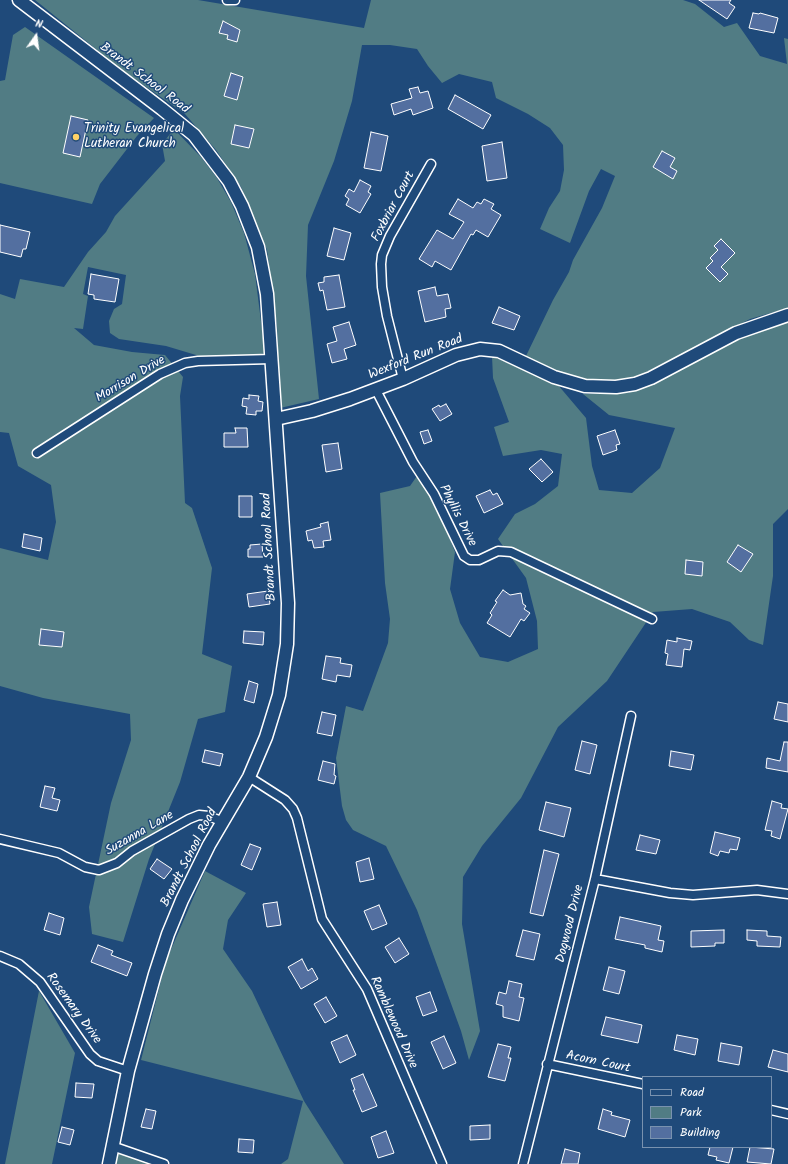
<!DOCTYPE html>
<style>
body{margin:0}
#map{position:relative;width:788px;height:1164px;overflow:hidden;background:#1f4a7a;font-family:Kalam,sans-serif}
canvas{display:block}
.legend{position:absolute;left:642px;top:1076px;width:130px;height:72px;box-sizing:border-box;background:#1f4a7a;border:1px solid #7992af;margin:0;padding:5px 7px;list-style:none;font-size:12px;color:#fff}
.legend li{display:flex;align-items:center;gap:8px;height:20px}
.legend b{width:20px;border:1px solid #7992af}
.north{position:absolute;left:16px;top:16px;width:40px;height:40px;-webkit-text-stroke:3px #1f4a7a;paint-order:stroke;rotate:14deg;font-size:11px;font-weight:700;line-height:16px;text-align:center;color:#fff}
.north::after{content:'';display:block;margin:auto;width:14px;height:18px;background:#fff;clip-path:polygon(50% 0,100% 100%,50% 72%,0 100%)}
</style>
<div id="map">
<canvas width="788" height="1164"></canvas>
<ul class="legend">
<li><b style="height:5px;background:#1f4a7a"></b>Road</li>
<li><b style="height:11px;background:#517c84"></b>Park</li>
<li><b style="height:11px;background:#536fa0"></b>Building</li>
</ul>
<div class="north">N</div>
</div>
<script>
const ctx = document.querySelector('canvas').getContext('2d');
ctx.lineJoin = 'round';
function fill(path, color) { ctx.fillStyle = color; ctx.fill(path, 'evenodd'); }
const toPath = rows => new Path2D(rows.map(r => 'M' + r).join(''));
function trace(path, color, width, dash) { ctx.strokeStyle = color; ctx.lineWidth = width; ctx.lineCap = dash ? 'butt' : 'round'; ctx.setLineDash(dash || []); ctx.stroke(path); }
function drawText(font, color, halo, rows, align = 'center') {
  ctx.font = font + ' Kalam,sans-serif'; ctx.lineWidth = 3; ctx.setLineDash([]); ctx.textBaseline = 'middle'; ctx.strokeStyle = halo; ctx.fillStyle = color; for (const [text, x, y, turn = 0] of rows) {
    ctx.save(); ctx.translate(x, y); ctx.rotate((+turn || 0) * Math.PI / 180); ctx.textAlign = isNaN(turn) ? turn : align; if (halo) ctx.strokeText(text, 0, 0); ctx.fillText(text, 0, 0); ctx.restore();
  }
}
fill(toPath([
 [35,0,198,0,364,28,371,0,683,0,695,4,724,27,737,23,760,56,787,64,784,38,788,39,788,308,750,319,633,379,600,383,560,372,526,356,553,300,569,272,573,260,602,208,615,176,601,169,589,191,570,243,540,229,549,208,560,191,564,170,563,145,550,128,528,114,496,98,492,82,459,74,442,83,428,66,417,49,390,45,362,45,352,101,334,161,308,225,306,276,319,399,280,408,277,326,267,250,241,187,216,150,185,114,122,70],
 [25,27,154,118,137,136,100,184,92,204,0,183,0,81,5,80,13,35],
 [174,129,201,157,217,178,231,202,244,233,255,274,265,353,257,355,206,358,166,346,119,339,110,333,109,321,114,309,122,304,126,275,88,267,83,294,88,296,83,329,74,328,94,345,132,352,165,355,183,377,180,396,185,503,192,508,212,568,202,654,232,666,225,712,198,719,180,782,149,859,123,942,92,934,89,907,111,803,131,740,130,714,43,698,0,686,0,548,48,560,56,522,51,485,18,466,9,433,0,432,0,294,15,299,20,279,64,287,88,252,106,232,115,216,165,161,162,144],
 [788,320,788,509,773,524,773,576,763,645,749,640,730,622,692,609,653,612,607,681,558,727,521,798,482,846,463,877,462,924,480,1031,469,1060,461,1031,417,910,386,846,353,830,346,820,342,806,336,758,346,706,363,711,388,643,390,619,385,583,380,493,410,486,417,476,438,509,455,552,450,589,460,623,480,657,508,662,538,649,537,621,526,578,498,539,515,514,535,504,558,486,562,454,541,450,503,456,494,427,509,422,493,378,492,356,558,385,586,418,592,466,599,490,632,493,660,468,675,428,609,415,583,394,628,393,678,370,746,333],
 [205,871,246,893,228,920,223,949,252,991,304,1101,344,1164,281,1164,288,1159,303,1101,141,1060,166,961],
 [39,991,75,1053,52,1164,5,1164],
 [118,1151,155,1164,115,1164]
]), '#517c84');
const building = toPath([
 [699,0,731,0,729,3,735,7,727,19,699,0],
 [753,13,759,14,760,13,778,18,774,33,749,28,753,13],
 [223,21,240,30,237,42,227,39,228,35,219,33,223,21],
 [231,73,243,77,237,100,224,96,231,73],
 [418,87,420,93,428,91,433,108,413,115,411,109,394,115,391,104,412,98,409,89,418,87],
 [455,95,491,115,483,129,448,109,455,95],
 [71,116,88,120,80,157,63,153,71,116],
 [235,125,254,129,249,148,231,144,235,125],
 [371,132,388,136,381,171,364,168,371,132],
 [502,142,507,178,487,181,482,146,502,142],
 [662,151,675,158,670,167,677,171,673,179,653,167,662,151],
 [360,180,371,186,368,192,371,194,360,213,346,205,349,199,345,196,349,189,354,192,360,180],
 [458,199,473,208,477,202,481,204,484,199,494,204,491,209,501,215,488,237,476,230,473,235,471,234,451,270,435,261,432,267,419,259,437,230,453,239,464,222,449,214,458,199],
 [0,225,30,232,26,249,23,249,21,257,0,252,0,225],
 [334,228,351,233,344,260,327,256,334,228],
 [721,239,735,253,721,267,728,274,720,282,706,268,713,261,710,258,718,250,714,246,721,239],
 [91,274,119,279,115,302,94,299,94,295,88,294,91,274],
 [339,275,345,307,327,310,323,290,320,291,318,283,324,282,324,277,339,275],
 [435,287,437,296,448,294,451,308,445,309,446,317,425,322,418,291,435,287],
 [499,307,520,316,514,330,492,323,499,307],
 [349,322,356,345,344,349,347,359,332,363,327,344,337,341,333,327,349,322],
 [249,395,259,396,258,401,263,402,262,411,256,411,256,415,246,414,247,407,242,406,243,398,249,399,249,395],
 [446,404,452,414,440,421,432,409,439,405,440,407,446,404],
 [235,428,247,428,248,447,224,447,224,433,236,433,235,428],
 [428,430,432,441,424,444,420,432,428,430],
 [615,430,620,444,616,445,617,450,603,455,597,436,615,430],
 [338,443,342,469,326,472,322,445,338,443],
 [541,459,553,472,542,482,529,469,541,459],
 [490,490,493,495,497,493,503,504,484,513,476,496,490,490],
 [239,496,252,496,252,517,239,517,239,496],
 [328,522,331,540,323,541,324,547,314,548,312,540,308,541,306,531,321,527,320,524,328,522],
 [24,534,42,538,40,551,22,547,24,534],
 [262,544,263,557,248,557,248,549,250,549,250,545,262,544],
 [738,545,753,554,741,572,727,562,738,545],
 [686,560,703,562,702,576,685,574,686,560],
 [503,590,510,595,521,593,523,604,526,606,524,609,530,613,524,621,521,619,510,637,487,623,492,615,490,613,497,602,495,601,503,590],
 [268,591,270,604,249,607,247,594,268,591],
 [41,629,64,632,62,647,39,645,41,629],
 [244,631,264,632,263,645,243,643,244,631],
 [677,638,692,641,690,650,684,649,682,667,666,665,668,654,665,653,667,640,677,642,677,638],
 [326,656,341,658,340,663,352,665,350,677,337,675,336,682,322,679,326,656],
 [249,681,258,684,254,703,244,700,249,681],
 [778,702,788,704,788,722,774,719,778,702],
 [322,712,336,715,332,736,317,733,322,712],
 [582,741,597,745,590,774,575,770,582,741],
 [784,742,788,742,788,772,766,768,767,758,780,761,784,742],
 [205,750,223,754,220,766,202,762,205,750],
 [671,751,694,755,691,770,669,766,671,751],
 [323,761,335,764,334,775,336,776,334,784,318,780,323,761],
 [45,786,55,788,52,798,60,800,57,811,40,807,45,786],
 [772,801,782,804,781,808,788,809,780,839,771,836,772,831,765,830,772,801],
 [546,802,571,808,564,837,539,830,546,802],
 [715,832,740,838,737,850,730,849,729,853,720,851,718,856,710,853,715,832],
 [640,835,660,840,656,854,636,850,640,835],
 [250,844,261,848,252,870,241,865,250,844],
 [544,850,559,854,543,916,530,913,544,850],
 [369,858,374,879,360,882,356,862,369,858],
 [157,859,172,869,164,879,150,869,157,859],
 [277,902,281,925,267,927,263,904,277,902],
 [379,905,387,924,372,930,364,911,379,905],
 [49,913,64,918,60,935,44,930,49,913],
 [620,917,661,926,658,940,664,941,662,952,645,948,645,945,615,939,620,917],
 [523,930,540,934,534,960,516,956,523,930],
 [724,930,724,943,715,943,715,946,691,947,691,931,724,930],
 [747,930,767,931,767,936,781,937,780,947,757,946,757,941,747,940,747,930],
 [399,938,409,954,395,963,385,947,399,938],
 [98,945,113,951,111,955,132,963,127,976,91,962,98,945],
 [302,959,308,971,312,968,318,979,301,989,288,967,302,959],
 [609,967,625,971,619,994,603,990,609,967],
 [509,981,522,984,519,997,524,998,519,1021,503,1017,503,1006,496,1004,499,992,506,994,509,981],
 [430,992,437,1011,423,1016,416,997,430,992],
 [326,997,337,1016,325,1023,314,1004,326,997],
 [606,1017,642,1025,638,1043,601,1035,606,1017],
 [347,1035,356,1055,340,1063,331,1042,347,1035],
 [677,1035,698,1039,695,1055,674,1050,677,1035],
 [444,1036,456,1063,443,1069,431,1042,444,1036],
 [721,1043,742,1047,739,1065,718,1061,721,1043],
 [498,1044,511,1047,508,1058,511,1058,505,1081,488,1077,498,1044],
 [773,1050,788,1054,788,1072,768,1067,773,1050],
 [363,1074,377,1106,362,1112,353,1090,355,1090,351,1079,363,1074],
 [76,1083,94,1084,92,1098,75,1097,76,1083],
 [146,1109,156,1111,152,1129,141,1127,146,1109],
 [603,1109,612,1112,611,1115,630,1120,625,1137,598,1129,603,1109],
 [490,1125,490,1139,470,1140,470,1126,490,1125],
 [62,1127,74,1130,70,1145,58,1142,62,1127],
 [386,1131,394,1153,378,1158,371,1137,386,1131],
 [239,1139,254,1140,253,1153,238,1152,239,1139],
 [710,1147,733,1147,729,1163,716,1160,717,1157,708,1155,710,1147],
 [750,1147,774,1149,771,1164,747,1162,750,1147],
 [565,1149,580,1153,578,1164,561,1164,565,1149]
]);
fill(building, '#536fa0');
trace(building, '#fff', 1);
const street = toPath([
 [227,0,235,0],
 [403,379,387,316,382,287,381,264,382,255,390,236,431,164],
 [376,390,413,462,434,494,464,556,470,560,479,560,498,551,511,552,652,619],
 [37,453,160,374,185,363,198,361,272,359],
 [249,777,285,800,293,809,297,818,322,919,367,989,442,1164],
 [0,839,59,853,85,867,99,870,117,863,132,851,189,819,199,815,209,816,223,822],
 [595,879,631,716],
 [0,956,19,964,40,982,90,1054,98,1061,128,1071],
 [547,1064,643,1084],
 [771,1110,788,1114],
 [112,1146,164,1164],
 [523,1164,595,879,670,893,693,895,757,890,788,894]
]);
const secondary = toPath([
 [19,0,162,109,194,135,229,181,242,206,258,247,267,294,288,603,287,644,279,695,266,737,249,777,209,845,182,900,168,934,155,974,128,1071,109,1164],
 [276,419,312,411,350,399,403,379,456,355,480,349,499,351,554,377,585,386,616,387,635,384,651,378,736,333,788,315]
]);
trace(street, '#fff', 11);
trace(secondary, '#fff', 15);
trace(street, '#1f4a7a', 8);
trace(secondary, '#1f4a7a', 12);
for (const [x, y, r, color] of [
 [76,137,4,"#ffd166"]
]) { const dot = new Path2D(); dot.arc(x, y, r, 0, 2 * Math.PI); ctx.fillStyle = color; ctx.fill(dot); trace(dot, '#1f4a7a', 1.5); }
drawText('13px', '#fff', '#1f4a7a', [
 ["Brandt School Road",144,79,37],
 ["Foxbriar Court",394,207,-62],
 ["Wexford Run Road",416,358,-22],
 ["Morrison Drive",131,380,-31],
 ["Phyllis Drive",457,516,63],
 ["Brandt School Road",270,547,-93],
 ["Suzanna Lane",140,834,-30],
 ["Brandt School Road",190,858,-63],
 ["Dogwood Drive",571,924,-76],
 ["Rosemary Drive",73,1009,54],
 ["Ramblewood Drive",393,1023,66],
 ["Acorn Court",598,1063,12]
]);
drawText('13px', '#fff', '#1f4a7a', [
 ["Trinity Evangelical",84,130],
 ["Lutheran Church",84,145]
], 'left');
</script>
